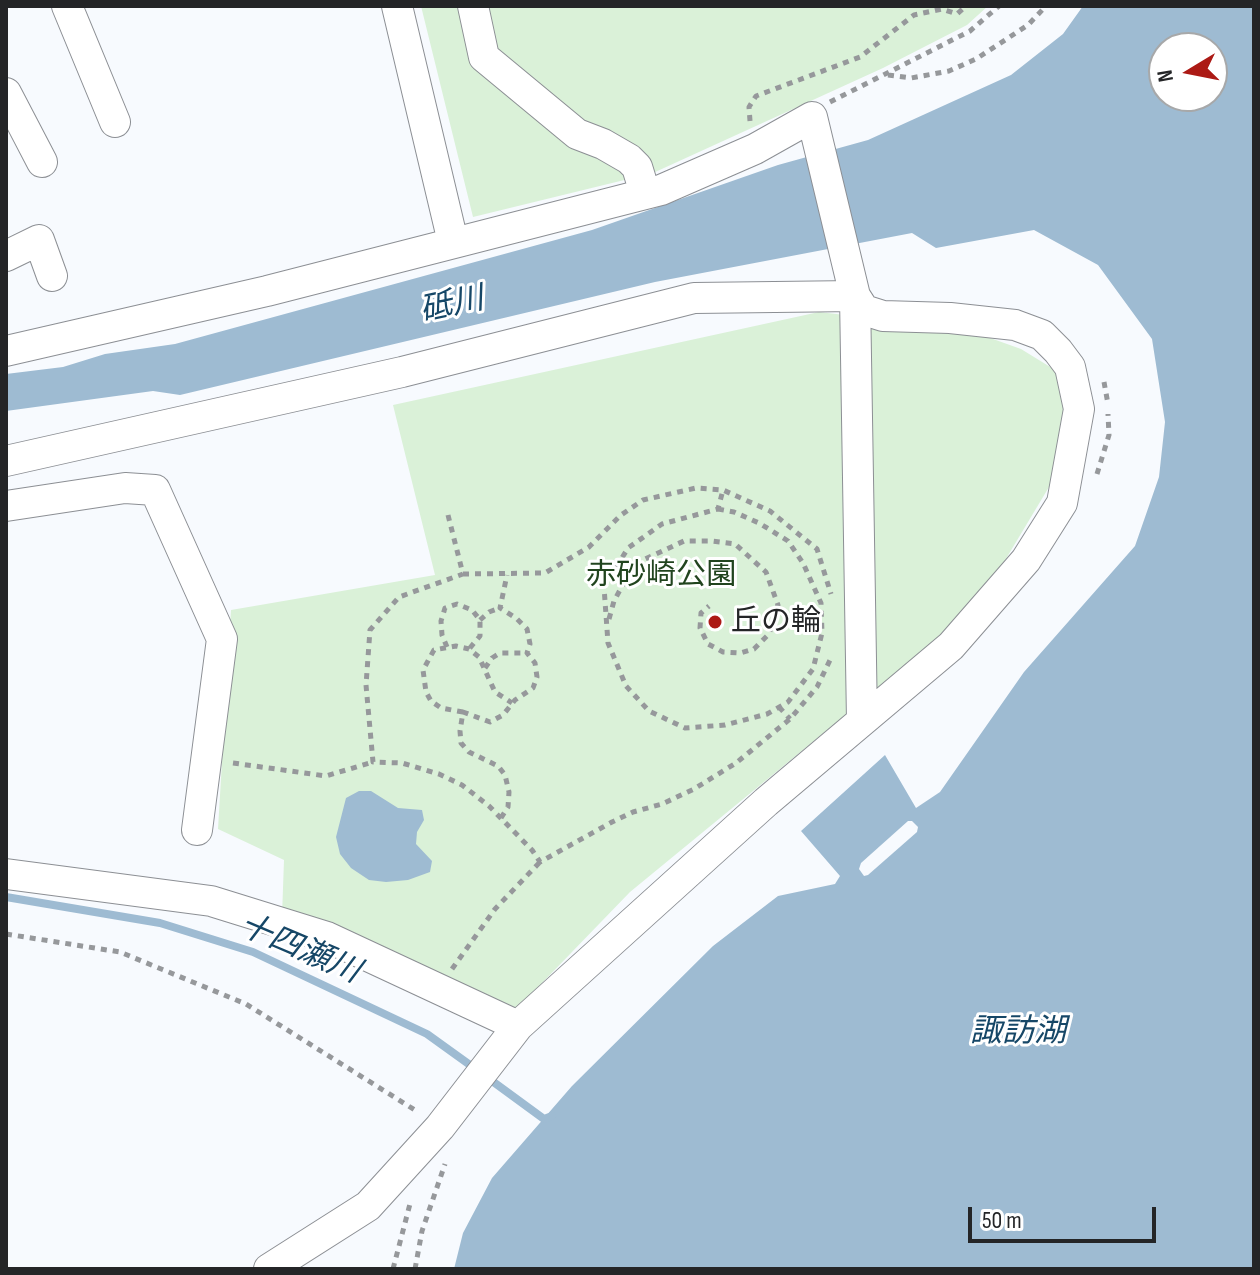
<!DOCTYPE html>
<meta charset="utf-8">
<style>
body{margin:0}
#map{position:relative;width:1260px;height:1275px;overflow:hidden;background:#f7fafe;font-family:"Sofia Sans Condensed",sans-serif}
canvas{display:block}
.frame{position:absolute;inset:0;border:8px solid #242527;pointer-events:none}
.north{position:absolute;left:1148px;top:32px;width:80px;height:80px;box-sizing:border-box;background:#fff;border:2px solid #a7a8a9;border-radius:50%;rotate:260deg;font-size:22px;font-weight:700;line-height:32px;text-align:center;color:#242527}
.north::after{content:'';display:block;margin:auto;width:28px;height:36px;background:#ac1a15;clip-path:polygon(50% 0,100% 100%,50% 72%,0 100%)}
.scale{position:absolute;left:968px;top:1207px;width:188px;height:36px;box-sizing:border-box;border:4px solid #242527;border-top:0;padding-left:10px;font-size:24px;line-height:28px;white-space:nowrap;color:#242527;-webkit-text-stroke:6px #fff;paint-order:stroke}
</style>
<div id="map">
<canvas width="1260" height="1275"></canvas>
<div class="frame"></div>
<div class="north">N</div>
<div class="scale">50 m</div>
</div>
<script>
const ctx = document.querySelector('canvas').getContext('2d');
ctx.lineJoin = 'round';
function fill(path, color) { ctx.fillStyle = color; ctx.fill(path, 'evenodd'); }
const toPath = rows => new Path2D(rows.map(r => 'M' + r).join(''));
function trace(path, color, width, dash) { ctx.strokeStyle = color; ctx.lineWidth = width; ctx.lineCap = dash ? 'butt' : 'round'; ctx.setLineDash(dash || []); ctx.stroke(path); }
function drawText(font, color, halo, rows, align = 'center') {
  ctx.font = font + ' "Sofia Sans Condensed","Noto Sans JP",sans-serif'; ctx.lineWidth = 6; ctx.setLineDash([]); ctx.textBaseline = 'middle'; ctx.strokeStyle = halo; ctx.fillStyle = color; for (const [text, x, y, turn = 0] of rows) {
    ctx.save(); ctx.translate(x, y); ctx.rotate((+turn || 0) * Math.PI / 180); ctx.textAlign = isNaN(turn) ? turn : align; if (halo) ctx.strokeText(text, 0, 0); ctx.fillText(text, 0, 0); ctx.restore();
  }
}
fill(toPath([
 [421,6,988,6,967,25,883,68,653,173,473,217],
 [819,312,965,329,1021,349,1060,373,1066,435,1049,487,977,607,630,892,512,1014,282,916,284,860,218,829,231,610,435,575,393,405]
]), '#daf1d8');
fill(toPath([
 [1083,6,1254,6,1254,1269,454,1269,463,1233,492,1178,572,1086,713,946,778,896,835,884,840,876,801,831,885,755,916,808,940,792,1024,672,1135,546,1159,477,1165,422,1152,339,1098,265,1034,230,936,248,912,233,655,282,180,395,153,391,6,411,6,374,63,367,105,354,175,344,592,230,778,165,868,140,1011,75,1063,34],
 [1164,48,1212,48,1212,96,1164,96],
 [359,791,371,791,398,808,422,810,424,820,417,832,416,844,432,861,430,872,408,880,386,882,369,880,351,868,340,854,336,837,346,798]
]), '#9ebbd2');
fill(toPath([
 [908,821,912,821,918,827,917,832,868,875,864,876,859,869,861,863]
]), '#f7fafe');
trace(toPath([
 [6,897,160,923,253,952,427,1034,477,1070],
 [488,1078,544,1119,552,1116]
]), '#9ebbd2', 8);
const minor = toPath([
 [67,6,115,122],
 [397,6,453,242],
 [473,6,484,57,577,134,603,144,629,159,637,167,645,193],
 [6,93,42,162],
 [6,256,39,240,52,276],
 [6,351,267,291,661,190,755,149,812,117,855,296,862,721],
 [6,461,402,372,694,298,855,296],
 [6,506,125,488,155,490,222,639,197,830],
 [6,874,211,901,327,937,518,1026],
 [269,1269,368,1206,440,1127,518,1026,766,802,951,646,1026,560,1062,503,1079,409,1070,367,1058,351,1042,335,1015,325,950,318,883,316,864,310,855,296]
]);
trace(minor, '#8c8f94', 32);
trace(toPath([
 [888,75,911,78,949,71,976,59,1028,25,1046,6],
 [830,102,970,31,999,6],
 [750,121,749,107,756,96,860,57,914,15,942,9,957,14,966,6],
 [1104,382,1108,404],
 [1097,474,1109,435,1108,414],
 [718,509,734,512,759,523,788,541,803,563,821,603,822,633,813,669,788,702,767,714,725,725,685,728,649,711,626,686,608,643,604,587,628,548,662,524,718,509,723,490],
 [448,515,463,574,399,597,370,630,366,685,373,762,402,763,439,774,462,785,489,806,532,850,540,862,612,822,633,812,662,804,694,789,736,763,790,719,817,687,832,656],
 [463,574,545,573,589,547,621,515,643,500,696,488,723,490,770,511,817,549,831,594],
 [609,619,614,601,626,579,645,559,684,541,711,541,735,544,766,572,778,605,769,634,754,649,740,653,723,652,708,644,700,628,701,613,709,606],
 [480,620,489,612,500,608],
 [447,647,442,635,441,621,445,608,457,604,472,610,480,620,480,636,469,649],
 [485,668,492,658,500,653,527,653],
 [779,707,790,719],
 [463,712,441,708,431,701,426,692,423,670,434,650,456,646,469,649,479,657,495,692,512,703],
 [233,763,326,776,373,762],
 [501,818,508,807,509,792,505,775,498,766,469,752,461,743,460,731,463,712,490,722,503,715,515,700,533,688,537,677,535,663,527,653,530,644,527,629,516,618,500,608,507,575],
 [6,934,120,952,246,1004,418,1112],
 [452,969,495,909,540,862],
 [393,1269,411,1200],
 [415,1269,422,1231,445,1164]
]), '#96989b', 5, [6, 6]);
trace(minor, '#fff', 30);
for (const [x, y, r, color] of [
 [715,622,8,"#ac1a15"]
]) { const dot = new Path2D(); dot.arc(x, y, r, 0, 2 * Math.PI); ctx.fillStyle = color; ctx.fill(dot); trace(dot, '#fff', 3); }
drawText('30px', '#21441e', '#fff', [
 ["赤砂崎公園",661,576]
]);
drawText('30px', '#242527', '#fff', [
 ["丘の輪",731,622]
], 'left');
drawText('italic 32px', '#164767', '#fff', [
 ["砥川",452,306,-12],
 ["十四瀬川",299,950,23],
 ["諏訪湖",1018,1033]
]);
</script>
